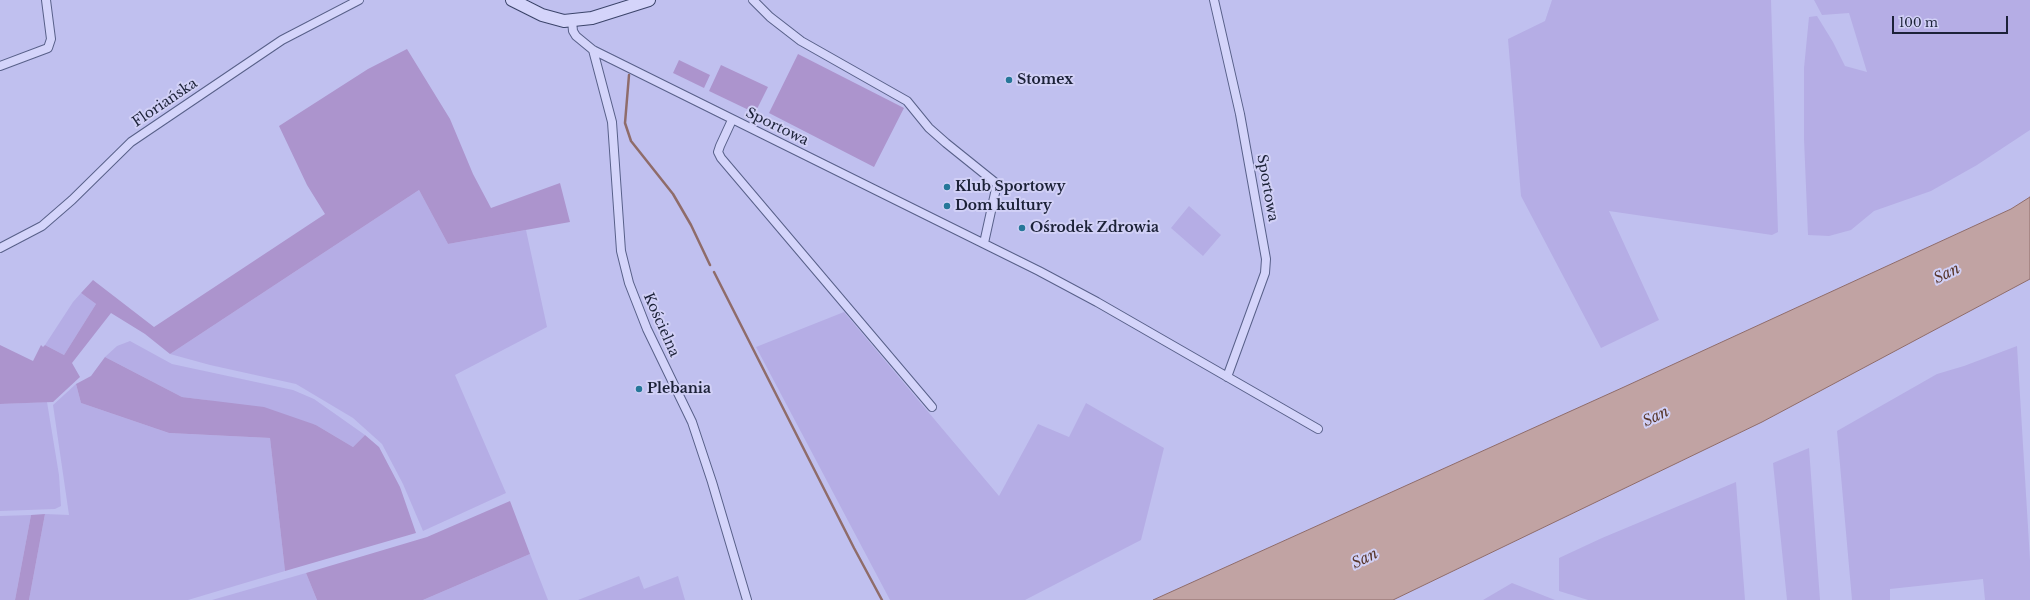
<!DOCTYPE html>
<meta charset="utf-8">
<style>
body{margin:0}
#map{position:relative;width:2030px;height:600px;overflow:hidden;background:#c0c0ef;font-family:"Libre Baskerville",serif}
canvas{display:block}
.scale{position:absolute;left:1892px;top:16px;width:116px;height:18px;box-sizing:border-box;border:2px solid #1c2238;border-top:0;padding-left:5px;font-size:12px;line-height:14px;white-space:nowrap;color:#1c2238;-webkit-text-stroke:3px #d1d0f6;paint-order:stroke}
</style>
<div id="map">
<canvas width="2030" height="600"></canvas>
<div class="scale">100 m</div>
</div>
<script>
const ctx = document.querySelector('canvas').getContext('2d');
ctx.lineJoin = 'round';
function fill(path, color) { ctx.fillStyle = color; ctx.fill(path, 'evenodd'); }
const toPath = rows => new Path2D(rows.map(r => 'M' + r).join(''));
function trace(path, color, width, dash) { ctx.strokeStyle = color; ctx.lineWidth = width; ctx.lineCap = dash ? 'butt' : 'round'; ctx.setLineDash(dash || []); ctx.stroke(path); }
function drawText(font, color, halo, rows, align = 'center') {
  ctx.font = font + ' "Libre Baskerville",serif'; ctx.lineWidth = 4; ctx.setLineDash([]); ctx.textBaseline = 'middle'; ctx.strokeStyle = halo; ctx.fillStyle = color; for (const [text, x, y, turn = 0] of rows) {
    ctx.save(); ctx.translate(x, y); ctx.rotate((+turn || 0) * Math.PI / 180); ctx.textAlign = isNaN(turn) ? turn : align; if (halo) ctx.strokeText(text, 0, 0); ctx.fillText(text, 0, 0); ctx.restore();
  }
}
fill(toPath([
 [1552,0,1771,0,1778,232,1772,235,1609,211,1659,320,1601,348,1521,196,1508,39,1545,21],
 [1814,0,2030,0,2030,130,1977,165,1931,191,1874,211,1851,230,1829,236,1808,235,1804,139,1804,68,1809,17,1817,16,1833,42,1845,66,1867,72,1849,13,1822,15],
 [419,190,448,244,526,230,547,327,455,375,506,493,423,531,403,484,382,444,353,418,296,384,210,365,170,354],
 [1189,206,1221,235,1203,256,1171,228],
 [81,293,96,304,64,355,45,345,73,302],
 [844,312,999,496,1038,424,1069,437,1086,403,1164,448,1141,540,1025,600,890,600,756,347],
 [130,341,172,364,293,390,314,399,365,435,353,447,316,425,206,400,182,397,105,357,117,346],
 [2017,346,2030,560,2030,600,1985,600,1983,579,1890,589,1890,600,1852,600,1837,431,1937,374,1964,366],
 [76,384,81,403,169,433,270,438,285,571,188,600,29,600,45,514,69,515,53,405],
 [47,402,59,475,61,506,55,509,0,511,0,404],
 [1809,448,1820,600,1787,600,1773,463],
 [1736,482,1745,600,1588,600,1559,591,1559,558,1602,538],
 [31,515,15,600,0,600,0,516],
 [530,554,548,600,423,600],
 [306,573,317,600,212,600],
 [639,576,644,589,678,576,685,600,578,600],
 [1512,583,1555,600,1483,600]
]), '#b5ade5');
fill(toPath([
 [407,49,450,119,473,174,491,208,560,183,570,222,448,244,419,190,170,354,145,334,111,313,72,363,80,377,53,402,0,404,0,345,33,361,41,345,43,347,45,345,64,355,96,304,81,293,93,280,154,327,325,214,307,185,279,126,368,69],
 [798,54,904,108,874,167,769,113],
 [679,60,710,75,704,88,673,73],
 [721,65,768,87,755,113,709,91],
 [105,357,182,397,264,407,316,425,353,447,365,435,379,447,400,487,416,533,285,571,270,438,169,433,81,403,76,384,91,376],
 [510,501,530,554,423,600,317,600,306,573,427,537],
 [45,514,29,600,15,600,31,515]
]), '#ac94cd');
const water = toPath([
 [2030,197,2030,279,1762,422,1393,600,1153,600,1624,387,2011,209,2030,197]
]);
fill(water, '#c1a3a3');
trace(water, '#8f6c6a', 1);
trace(toPath([
 [629,75,625,123,631,141,673,194,691,225,710,265],
 [714,272,854,548,882,600]
]), '#8f6c6a', 2.5);
const minor = toPath([
 [753,0,770,17,801,41,907,101,929,128,946,143,997,184,984,243],
 [1214,0,1240,114,1266,259,1265,273,1227,377],
 [572,21,573,31,576,36,593,50,1039,271,1097,302,1318,429],
 [593,50,612,122,621,251,629,283,647,329,692,422,712,482,747,600],
 [0,66,48,48,51,39,46,0],
 [732,120,720,146,718,152,721,158,932,407],
 [0,248,42,226,72,200,131,142,282,40,359,0]
]);
const secondary = toPath([
 [512,0,542,15,564,21,592,18,649,0]
]);
trace(minor, '#586089', 10);
trace(secondary, '#3b446a', 14);
trace(minor, '#d4d4fa', 8);
trace(secondary, '#d4d4fa', 12);
for (const [x, y, r, color] of [
 [1009,80,4,"#267799"],
 [947,187,4,"#267799"],
 [947,206,4,"#267799"],
 [1022,228,4,"#267799"],
 [639,389,4,"#267799"]
]) { const dot = new Path2D(); dot.arc(x, y, r, 0, 2 * Math.PI); ctx.fillStyle = color; ctx.fill(dot); trace(dot, '#d1d0f6', 1.5); }
drawText('bold 14px', '#1c2238', '#d1d0f6', [
 ["Stomex",1017,80],
 ["Klub Sportowy",955,187],
 ["Dom kultury",955,206],
 ["Ośrodek Zdrowia",1030,228],
 ["Plebania",647,389]
], 'left');
drawText('14px', '#1c2238', '#d1d0f6', [
 ["Floriańska",165,103,-34],
 ["Sportowa",777,127,26],
 ["Sportowa",1267,188,80],
 ["Kościelna",661,325,66]
]);
drawText('italic 15px', '#58362b', '#d1d0f6', [
 ["San",1947,274,-26],
 ["San",1656,417,-26],
 ["San",1365,559,-26]
]);
</script>
